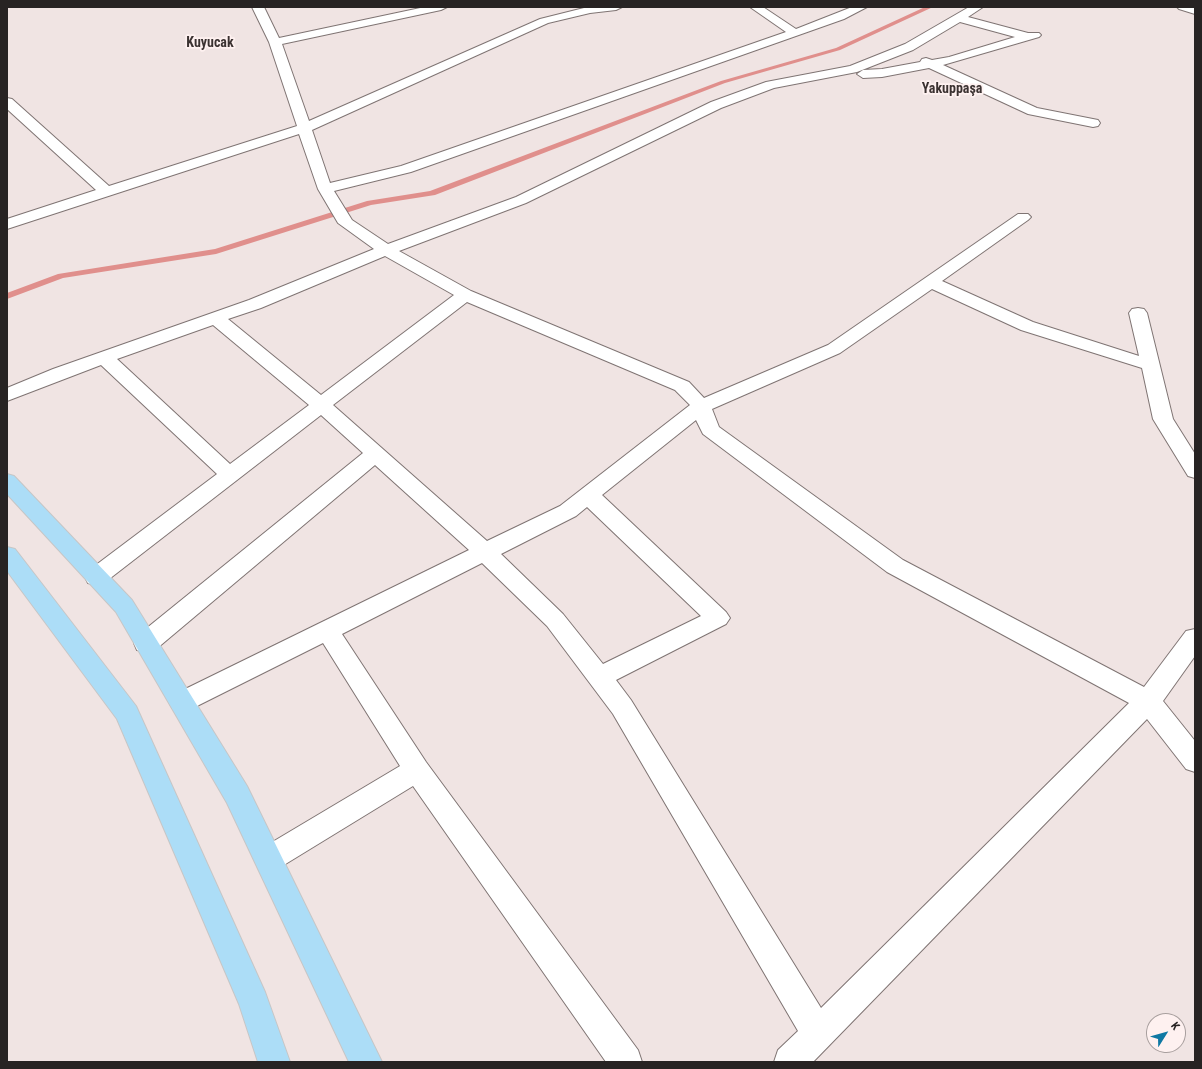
<!DOCTYPE html>
<meta charset="utf-8">
<style>
body{margin:0}
#map{position:relative;width:1202px;height:1069px;overflow:hidden;background:#f0e4e3;font-family:"Roboto Condensed",sans-serif}
canvas{display:block}
.frame{position:absolute;inset:0;border:8px solid #272323;pointer-events:none}
.north{position:absolute;left:1146px;top:1013px;width:40px;height:40px;box-sizing:border-box;background:#fef1f0;border:1px solid #a89f9e;border-radius:50%;rotate:53deg;font-size:11px;font-weight:700;line-height:16px;text-align:center;color:#272323}
.north::after{content:'';display:block;margin:auto;width:14px;height:18px;background:#0f78a3;clip-path:polygon(50% 0,100% 100%,50% 72%,0 100%)}
</style>
<div id="map">
<canvas width="1202" height="1069"></canvas>
<div class="frame"></div>
<div class="north">K</div>
</div>
<script>
const ctx = document.querySelector('canvas').getContext('2d');
ctx.lineJoin = 'round';
const toPath = rows => new Path2D(rows.map(r => 'M' + r).join(''));
function fill(path, color) { ctx.fillStyle = color; ctx.fill(path, 'evenodd'); }
function trace(path, color, width, dash) { ctx.strokeStyle = color; ctx.lineWidth = width; ctx.lineCap = dash ? 'butt' : 'round'; ctx.setLineDash(dash || []); ctx.stroke(path); }
function drawText(font, color, halo, rows, align = 'center') {
  ctx.font = font + ' "Roboto Condensed",sans-serif'; ctx.lineWidth = 3.5; ctx.setLineDash([]); ctx.textBaseline = 'middle'; ctx.strokeStyle = halo; ctx.fillStyle = color; for (const [text, x, y, turn = 0] of rows) {
    ctx.save(); ctx.translate(x, y); ctx.rotate((+turn || 0) * Math.PI / 180); ctx.textAlign = isNaN(turn) ? turn : align; if (halo) ctx.strokeText(text, 0, 0); ctx.fillText(text, 0, 0); ctx.restore();
  }
}
fill(toPath([
 [925,7,933,7,840,50,725,83,435,195,371,205,216,254,63,278,7,299,7,293,58,274,215,249,367,201,430,191,721,81,836,48,925,7]
]), '#e08f8c');
const minor = toPath([
 [252,7,264,7,279,38,425,7,447,7,441,10,282,44,309,121,540,19,588,7,622,7,616,10,590,13,548,23,312,130,330,183,401,166,786,32,750,7,763,7,796,29,852,7,867,7,844,19,411,172,334,191,352,220,388,244,516,197,711,102,766,82,850,66,905,44,969,7,983,7,968,17,1028,33,1039,33,1041,35,1039,37,943,65,1037,108,1098,120,1100,123,1098,126,1093,127,1028,114,929,68,882,77,863,78,857,74,863,70,882,69,920,62,922,59,926,58,932,60,949,57,1015,37,960,22,913,50,857,72,774,88,721,108,526,203,399,251,471,291,689,382,704,398,828,345,1018,214,1028,214,1031,217,1028,220,942,281,1033,322,1139,356,1129,313,1132,309,1138,308,1144,309,1147,313,1173,419,1195,454,1195,478,1188,476,1153,419,1142,368,1021,330,932,289,840,353,712,409,719,427,903,560,1144,687,1186,631,1195,629,1195,656,1163,701,1195,741,1195,772,1186,769,1147,719,813,1062,774,1062,778,1050,798,1031,613,714,547,626,482,563,342,634,426,762,638,1050,642,1062,606,1062,413,786,279,868,269,872,259,868,255,859,259,850,400,766,323,643,191,709,182,712,173,709,169,702,173,695,469,550,375,465,155,650,146,652,137,650,134,643,137,636,363,453,321,415,104,583,96,585,88,583,85,577,88,571,217,474,101,365,7,401,7,388,53,369,249,300,374,249,338,223,318,189,299,134,7,229,7,219,96,190,7,109,7,98,12,99,109,186,297,126,269,42,252,7],
 [385,256,454,295,321,395,228,319,261,308,385,256],
 [467,302,675,390,690,405,560,506,487,541,333,405,467,302],
 [213,325,309,405,230,464,117,359,213,325],
 [696,420,703,434,887,572,1129,703,821,1008,631,700,616,680,726,624,730,618,726,612,602,495,696,420],
 [587,507,701,616,603,664,563,614,501,554,576,516,587,507],
 [1177,7,1195,7,1195,14,1179,9,1177,7]
]);
const major = toPath([
 [7,474,14,476,132,600,247,786,382,1062,349,1062,227,803,116,612,7,494,7,474],
 [7,547,15,549,136,706,265,992,290,1062,258,1062,239,1004,117,719,7,571,7,547]
]);
trace(minor, '#7f7473', 2);
trace(major, '#c7c6c6', 2);
fill(minor, '#fff');
fill(major, '#acddf7');
drawText('bold 14px', '#3b3231', '#fef1f0', [
 ["Kuyucak",210,43],
 ["Yakuppaşa",952,89]
]);
</script>
